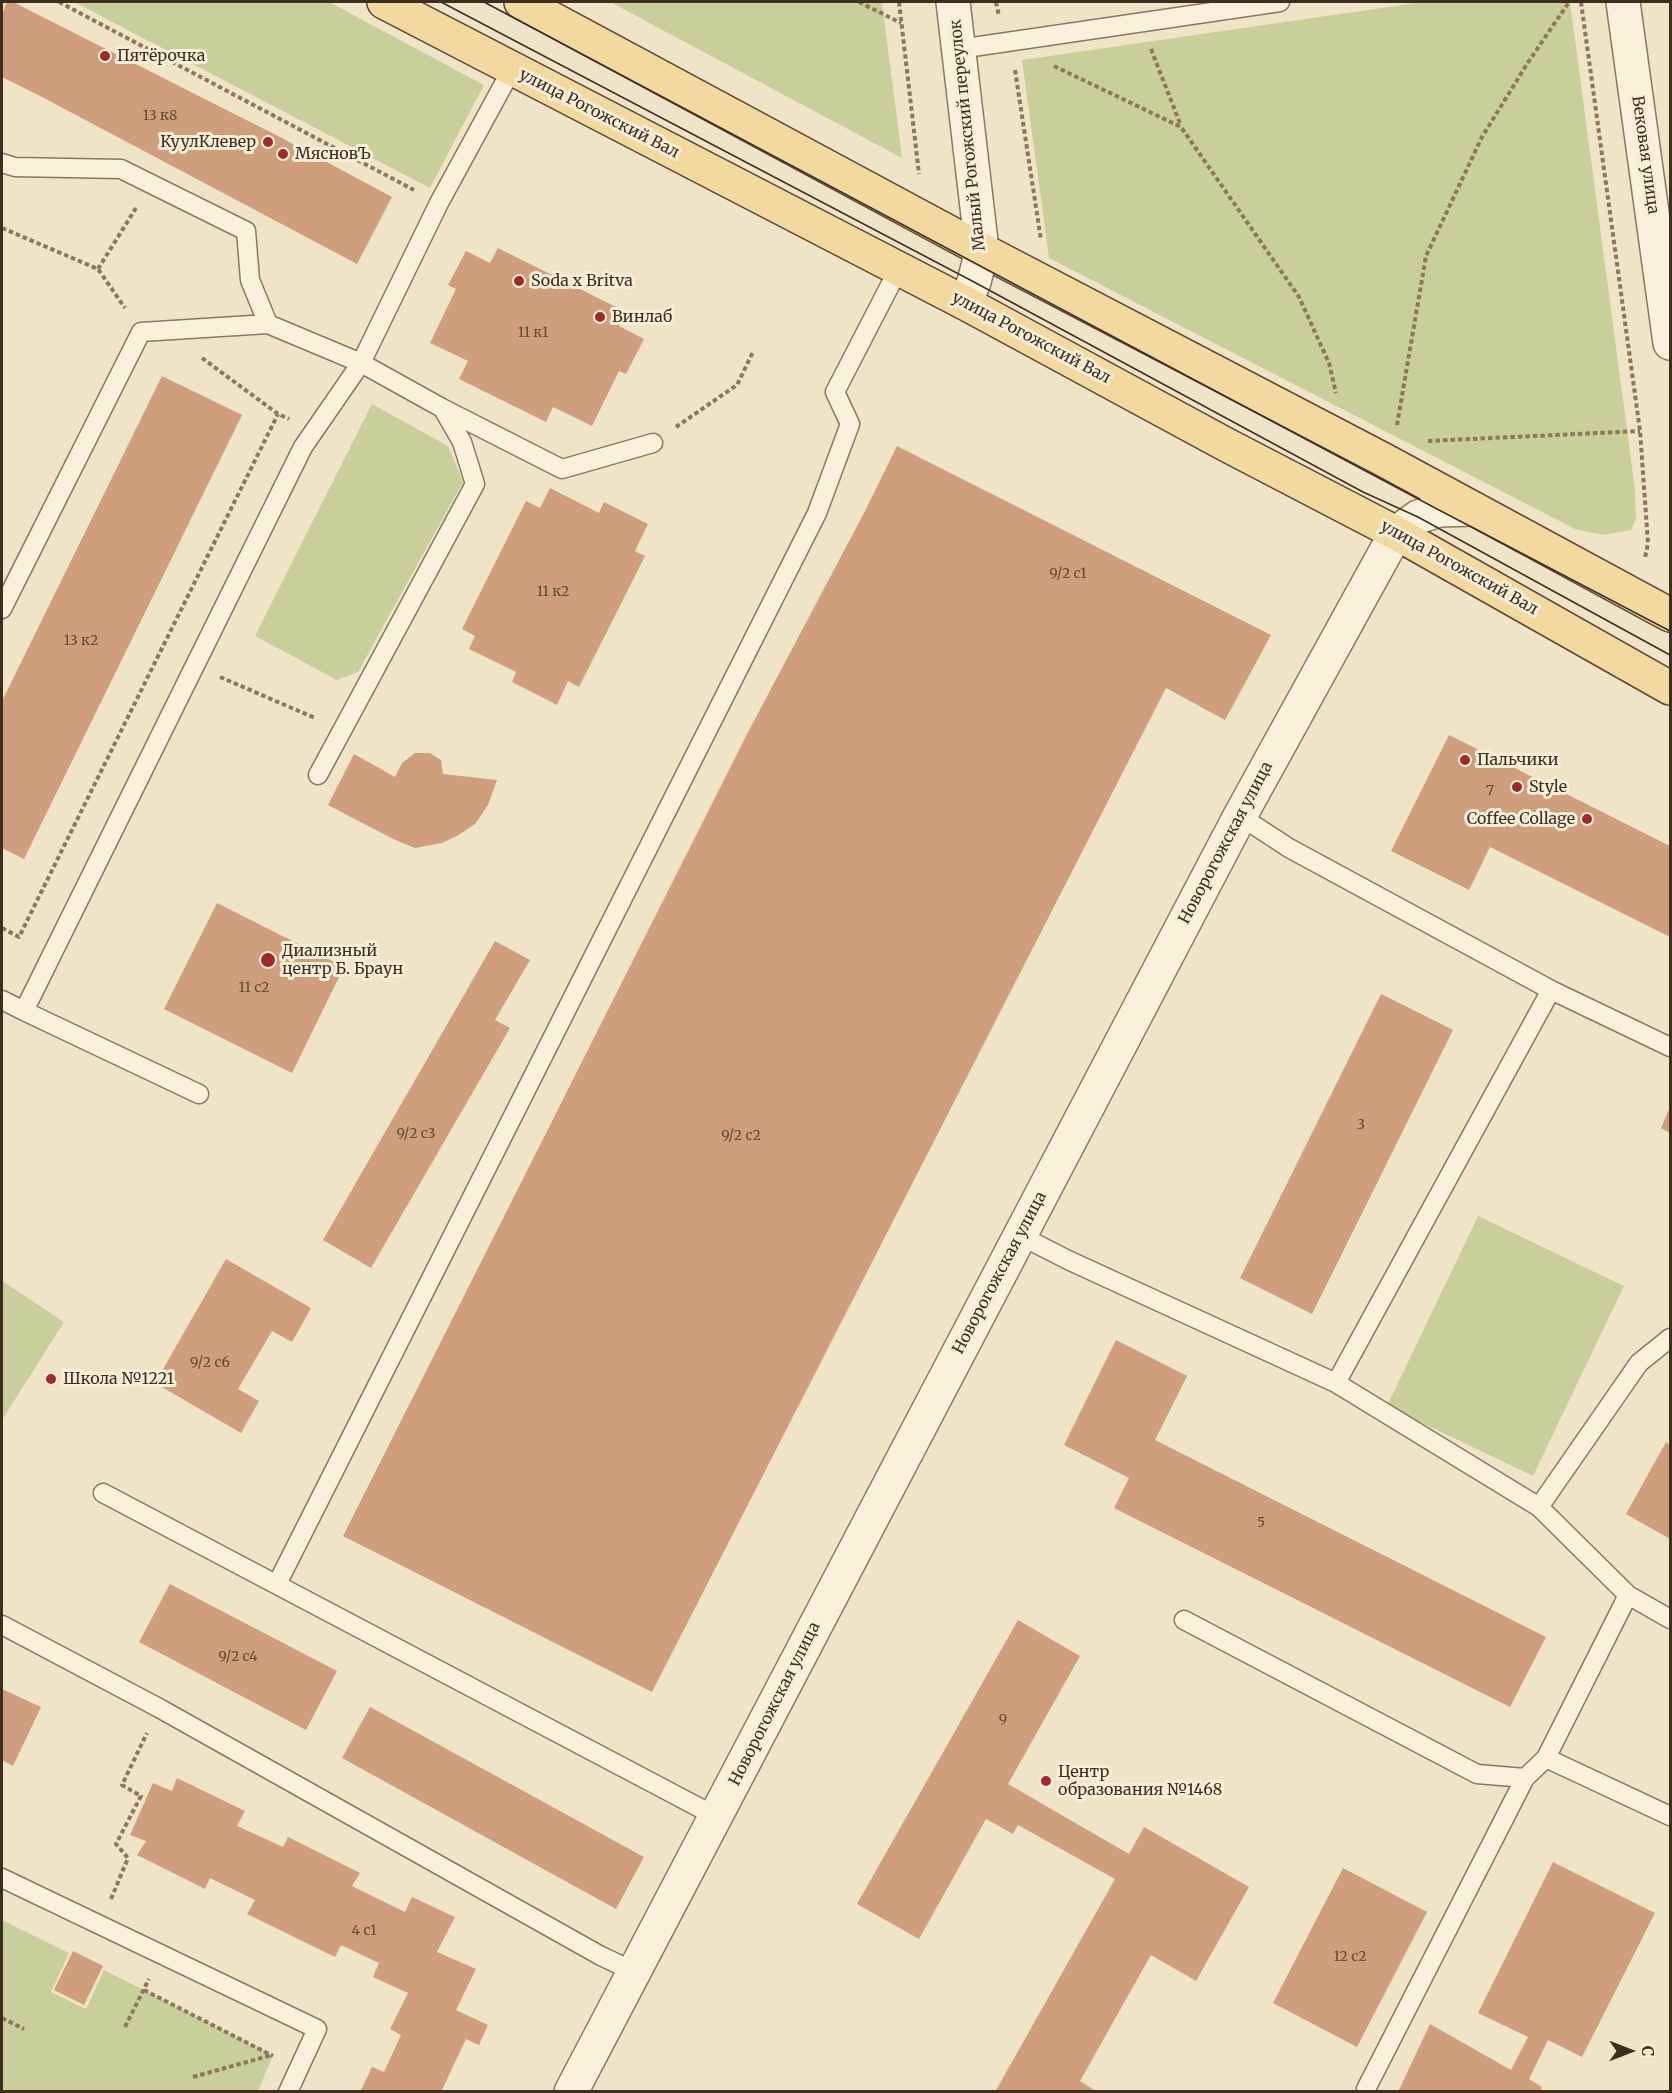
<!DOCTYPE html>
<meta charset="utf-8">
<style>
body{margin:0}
#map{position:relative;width:1672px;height:2093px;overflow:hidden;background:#f0e4c8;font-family:Merriweather,serif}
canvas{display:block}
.frame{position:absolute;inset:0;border:3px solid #3d2e20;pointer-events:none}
.north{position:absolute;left:1600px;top:2021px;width:60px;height:60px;-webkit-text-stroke:4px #f7eed8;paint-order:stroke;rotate:90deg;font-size:16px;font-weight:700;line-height:24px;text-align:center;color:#3d2e20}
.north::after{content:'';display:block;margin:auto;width:21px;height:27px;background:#3d2e20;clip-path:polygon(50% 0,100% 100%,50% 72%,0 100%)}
</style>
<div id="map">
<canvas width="1672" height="2093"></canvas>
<div class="frame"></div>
<div class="north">С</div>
</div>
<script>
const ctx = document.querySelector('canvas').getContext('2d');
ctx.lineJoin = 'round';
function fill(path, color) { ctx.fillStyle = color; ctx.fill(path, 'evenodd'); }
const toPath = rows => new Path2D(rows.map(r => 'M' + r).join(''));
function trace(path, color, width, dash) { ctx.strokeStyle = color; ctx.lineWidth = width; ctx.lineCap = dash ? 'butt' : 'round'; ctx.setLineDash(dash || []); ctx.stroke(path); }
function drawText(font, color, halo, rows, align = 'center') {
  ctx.font = font + ' Merriweather,serif'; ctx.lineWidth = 6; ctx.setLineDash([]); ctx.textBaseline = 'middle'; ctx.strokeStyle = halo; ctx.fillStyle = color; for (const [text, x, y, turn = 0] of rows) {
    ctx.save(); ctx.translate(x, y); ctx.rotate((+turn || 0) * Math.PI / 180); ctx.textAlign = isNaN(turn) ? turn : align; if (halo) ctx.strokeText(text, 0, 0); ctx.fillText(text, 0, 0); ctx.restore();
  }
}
fill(toPath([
 [74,2,329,2,484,85,430,188],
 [610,2,882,2,902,158],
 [1423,2,1570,2,1635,490,1636,519,1631,530,1603,535,1575,529,1049,258,1022,60],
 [372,404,448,446,463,482,358,672,337,680,255,636],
 [1478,1216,1624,1286,1533,1476,1387,1406],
 [2,1281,64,1322,2,1420],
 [2,1920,69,1953,51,1992,86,2009,104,1970,273,2055,258,2091,2,2091]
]), '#c9cf9b');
fill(toPath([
 [7,2,13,2,280,137,392,197,357,264,42,97,2,77,2,14],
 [498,248,626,312,619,326,644,339,626,374,619,371,592,426,553,407,546,422,459,379,468,361,430,343,456,289,448,285,466,251,490,263],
 [162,376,242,415,24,859,2,848,2,701],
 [897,446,1271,635,1225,720,1166,688,652,1692,343,1536,746,736,864,513],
 [550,488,599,513,604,502,648,524,635,551,645,556,579,687,568,681,557,705,512,682,516,672,469,649,475,636,462,629,526,501,540,508],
 [1449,735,1670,846,1670,937,1490,847,1469,890,1391,851],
 [415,753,430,753,441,760,443,774,497,780,488,805,475,824,457,836,442,843,415,848,393,839,328,805,354,754,395,777,402,763],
 [217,903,344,967,292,1073,164,1009],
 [495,941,530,960,495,1020,510,1028,371,1268,323,1240],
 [1381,994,1453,1030,1312,1314,1240,1278],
 [1670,1107,1670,1133,1661,1128],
 [226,1259,311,1308,292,1342,272,1331,238,1389,259,1401,241,1433,155,1383],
 [1116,1340,1187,1376,1155,1440,1546,1637,1510,1707,1114,1508,1129,1478,1064,1445],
 [1666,1442,1670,1445,1670,1539,1626,1514],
 [170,1584,337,1671,306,1730,139,1642],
 [1018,1620,1080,1656,1008,1784,1129,1854,1144,1827,1249,1887,1196,1981,1151,1955,1080,2081,1097,2092,995,2092,1115,1879,1018,1825,1013,1834,986,1819,919,1939,857,1904],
 [2,1689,41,1707,13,1766,2,1760],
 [370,1707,644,1857,616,1909,342,1758],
 [177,1778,245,1811,237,1826,283,1847,288,1837,360,1873,352,1886,405,1912,412,1897,455,1917,437,1952,476,1969,456,2010,488,2025,479,2045,466,2039,441,2092,360,2092,372,2067,384,2072,401,2035,390,2029,408,1993,373,1977,379,1963,341,1945,335,1957,247,1914,255,1900,210,1878,205,1889,137,1855,146,1841,130,1835,153,1783,172,1791],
 [1553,1862,1655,1913,1582,2057,1548,2040,1529,2079,1542,2087,1540,2092,1398,2092,1430,2024,1511,2070,1528,2037,1478,2013],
 [1343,1868,1427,1912,1357,2047,1273,2003],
 [73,1951,103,1966,84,2005,54,1990]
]), '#cf9f7d');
const service = toPath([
 [959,49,1280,2],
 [2,163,15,167,121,169,246,231,250,280,268,324,361,363,442,408,562,469,653,443],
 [2,609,141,332,268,324],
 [318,775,475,484,462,442,443,409],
 [1240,816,1289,848,1551,990,1670,1047],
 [2,1000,24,1011,303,447,361,363,439,203,512,69],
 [24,1011,199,1094],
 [1019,1235,1068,1260,1336,1383,1539,1507,1628,1595],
 [1336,1383,1551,990],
 [103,1493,717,1817],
 [1539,1507,1639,1363,1670,1338],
 [277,1584,817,513,850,424,835,392,899,268],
 [1670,1619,1628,1595,1546,1758,1670,1816],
 [1184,1620,1477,1774,1525,1778,1546,1758],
 [2,1625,159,1708,601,1956,635,1972],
 [2,1878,317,2029,288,2092],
 [1366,2089,1525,1778]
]);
const minor = toPath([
 [953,2,982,250,974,282,965,303],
 [1623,2,1670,343],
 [571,2092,1240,816,1396,533,1418,517,1439,510,1474,509]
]);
const primary = toPath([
 [384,2,965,303,1225,444,1396,533,1670,688],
 [521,2,982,250,1384,460,1670,615]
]);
trace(service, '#8d765c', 21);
trace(minor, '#8d765c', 36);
trace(primary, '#5b4430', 36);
trace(toPath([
 [59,2,414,190],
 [859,2,901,23],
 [899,2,919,174],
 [996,2,999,16],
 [1581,2,1640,431,1648,543,1645,558],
 [1151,49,1181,126],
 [1054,66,1181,127,1299,297,1329,363,1336,393],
 [1015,70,1041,240],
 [2,228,98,269,125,308],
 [98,269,136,208],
 [202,358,278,414,289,419],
 [1397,425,1426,256,1482,137,1527,64,1569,2],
 [676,427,737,385,753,352],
 [1428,441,1640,431],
 [220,677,315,718],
 [2,928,19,937,278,414],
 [111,1899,128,1858,116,1844,141,1796,122,1785,147,1733],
 [144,1990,273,2056],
 [2,2018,24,2029],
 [125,2027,149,1979],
 [193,2077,272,2055]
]), '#8d765c', 4, [4.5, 3]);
trace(service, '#faf1dc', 18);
trace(minor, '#faf1dc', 33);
trace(primary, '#f3d9a0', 33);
trace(toPath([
 [441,2,974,282,1363,492,1418,517,1670,655],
 [484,2,1439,510,1670,631]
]), '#3d2e20', 1.5);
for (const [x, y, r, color] of [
 [105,56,6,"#9e2a2b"],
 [268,142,6,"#9e2a2b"],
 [283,154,6,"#9e2a2b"],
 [519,281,6,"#9e2a2b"],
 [600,317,6,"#9e2a2b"],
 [1465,760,6,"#9e2a2b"],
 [1517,787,6,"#9e2a2b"],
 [1587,819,6,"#9e2a2b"],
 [268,960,8,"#9e2a2b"],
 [51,1379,6,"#9e2a2b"],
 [1046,1781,6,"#9e2a2b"]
]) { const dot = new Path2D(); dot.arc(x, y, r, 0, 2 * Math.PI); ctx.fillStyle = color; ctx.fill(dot); trace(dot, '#f7eed8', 2); }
drawText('14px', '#624a37', null, [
 ["13 к8",160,116],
 ["11 к1",533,333],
 ["9/2 с1",1068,574],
 ["11 к2",553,592],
 ["13 к2",81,641],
 ["7",1490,791],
 ["11 с2",254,988],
 ["3",1361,1125],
 ["9/2 с3",416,1134],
 ["9/2 с2",741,1136],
 ["9/2 с6",210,1363],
 ["5",1261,1523],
 ["9/2 с4",238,1657],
 ["9",1003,1720],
 ["4 с1",364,1931],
 ["12 с2",1350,1957]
]);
drawText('16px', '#3d2e20', '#f7eed8', [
 ["Пятёрочка",117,56],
 ["КуулКлевер",256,142,"right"],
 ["МясновЪ",295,154],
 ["Soda x Britva",531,281],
 ["Винлаб",612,317],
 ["Пальчики",1477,760],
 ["Style",1529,787],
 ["Coffee Collage",1575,819,"right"],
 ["Диализный",282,951],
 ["центр Б. Браун",282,969],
 ["Школа №1221",63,1379],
 ["Центр",1058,1772],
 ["образования №1468",1058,1790]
], 'left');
drawText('16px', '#3d2e20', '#f7eed8', [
 ["улица Рогожский Вал",599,114,27],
 ["Малый Рогожский переулок",968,135,-96],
 ["Вековая улица",1645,155,82],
 ["улица Рогожский Вал",1031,338,28],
 ["улица Рогожский Вал",1459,568,29],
 ["Новорогожская улица",1226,843,-62],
 ["Новорогожская улица",1000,1273,-62],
 ["Новорогожская улица",775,1704,-63]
]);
</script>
